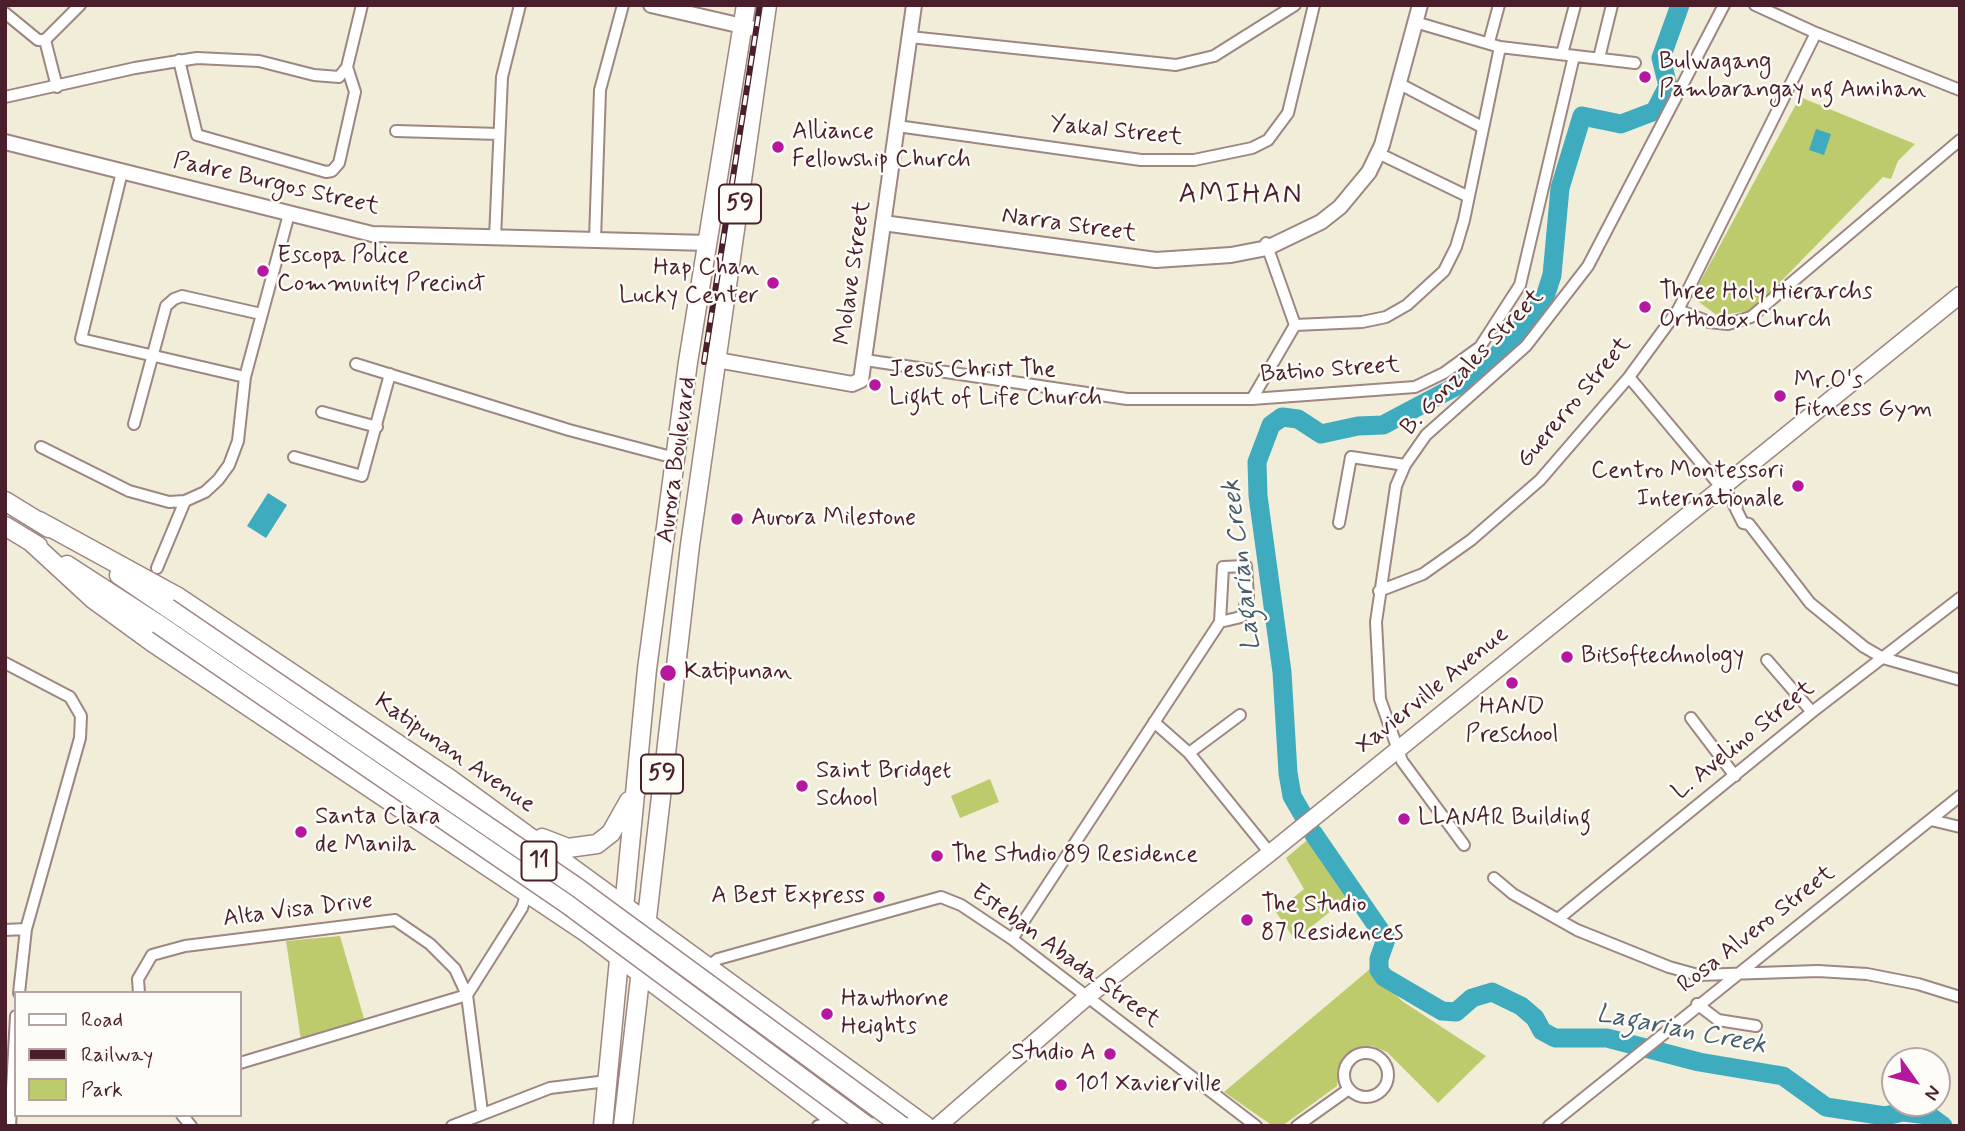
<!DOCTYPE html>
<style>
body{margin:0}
#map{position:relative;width:1965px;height:1131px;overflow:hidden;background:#f1edd8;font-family:Mynerve,sans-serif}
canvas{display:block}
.frame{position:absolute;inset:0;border:7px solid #4a1f2b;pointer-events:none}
.legend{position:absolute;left:14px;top:991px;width:228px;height:126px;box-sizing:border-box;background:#fdfcf7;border:2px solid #b5a4a5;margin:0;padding:9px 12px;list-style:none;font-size:21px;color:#4a1f2b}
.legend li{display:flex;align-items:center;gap:14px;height:35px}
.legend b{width:35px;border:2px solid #b5a4a5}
.north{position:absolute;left:1881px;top:1047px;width:70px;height:70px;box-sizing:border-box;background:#fdfcf7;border:2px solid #b5a4a5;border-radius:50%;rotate:124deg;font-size:19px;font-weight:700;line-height:28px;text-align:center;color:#4a1f2b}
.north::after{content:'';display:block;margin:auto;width:24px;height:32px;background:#b5179e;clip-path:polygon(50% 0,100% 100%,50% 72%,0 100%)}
</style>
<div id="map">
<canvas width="1965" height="1131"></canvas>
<div class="frame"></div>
<ul class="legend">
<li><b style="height:9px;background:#fff"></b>Road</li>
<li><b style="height:9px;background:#4a1f2b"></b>Railway</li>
<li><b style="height:19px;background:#becb6d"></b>Park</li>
</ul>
<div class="north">N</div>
</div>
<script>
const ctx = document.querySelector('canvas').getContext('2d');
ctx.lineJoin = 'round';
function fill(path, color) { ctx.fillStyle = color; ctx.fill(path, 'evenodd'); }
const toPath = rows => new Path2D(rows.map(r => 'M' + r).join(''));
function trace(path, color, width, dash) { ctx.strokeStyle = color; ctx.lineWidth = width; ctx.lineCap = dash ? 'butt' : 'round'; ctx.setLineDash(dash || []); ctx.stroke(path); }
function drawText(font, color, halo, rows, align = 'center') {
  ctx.font = font + ' Mynerve,sans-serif'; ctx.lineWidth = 5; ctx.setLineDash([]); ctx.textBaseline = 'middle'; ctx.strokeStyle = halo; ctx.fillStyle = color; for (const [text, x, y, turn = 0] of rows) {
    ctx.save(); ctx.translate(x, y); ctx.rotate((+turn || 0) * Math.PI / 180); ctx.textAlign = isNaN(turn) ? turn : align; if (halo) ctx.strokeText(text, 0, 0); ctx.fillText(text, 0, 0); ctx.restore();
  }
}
fill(toPath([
 [1800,97,1915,144,1898,161,1891,179,1883,177,1753,310,1718,316,1692,297],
 [990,779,999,802,960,818,951,796],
 [1311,837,1352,894,1295,940,1276,912,1304,889,1286,858],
 [340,936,365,1022,301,1040,286,941],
 [1370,969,1402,1001,1486,1056,1438,1103,1387,1052,1372,1046,1358,1049,1345,1057,1339,1068,1337,1086,1282,1126,1273,1126,1224,1092]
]), '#becb6d');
fill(toPath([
 [1816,129,1831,134,1824,155,1809,150],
 [268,493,287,505,266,538,247,526]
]), '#3fabbe');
trace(toPath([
 [1303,815,1292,796,1288,773,1282,672,1258,496,1257,462,1271,425,1282,417,1298,419,1321,434,1358,426,1383,425,1483,372,1544,300,1552,275,1560,188,1582,116,1621,124,1655,111,1668,86,1661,58,1680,5],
 [1313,833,1386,939,1379,959,1379,970,1384,977,1442,1011,1456,1012,1472,998,1492,992,1521,1006,1535,1018,1542,1031,1555,1038,1607,1038,1699,1062,1783,1076,1826,1107,1885,1116,1903,1112,1928,1115,1943,1126]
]), '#3fabbe', 19);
const minor = toPath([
 [1755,5,1816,33,1960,90],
 [5,13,38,40,45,40],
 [1415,22,1500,47,1635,63],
 [910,37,1176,65,1214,56,1295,5],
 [45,40,80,5],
 [45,40,57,87],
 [1489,42,1499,5],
 [1562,54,1575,5],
 [1599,58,1612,5],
 [179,60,197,135,326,172,332,171,339,163,355,92,347,67],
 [1398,83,1482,127],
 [5,97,135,68,197,58,259,61,314,75,339,77,347,67,362,5],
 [897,126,1141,160,1194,160,1252,148,1268,140,1288,113,1314,5],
 [396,131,499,134],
 [1378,153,1467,196],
 [122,172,81,339,245,377],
 [495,238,502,77,520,5],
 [595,240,600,90,623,5],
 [1266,243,1295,325],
 [1678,310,1709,322,1728,324,1751,317,1960,140],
 [1295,325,1362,322,1386,317,1407,305,1444,271,1456,247,1464,220,1500,47],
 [865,360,1127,399,1252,399,1415,387,1444,373,1480,347,1520,285,1574,56],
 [356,364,569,430,675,458],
 [1629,377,1737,506],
 [1252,399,1295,325],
 [322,412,377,427],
 [134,424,166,306,174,299,182,296,261,314],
 [41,447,129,491,169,502,185,501,205,492,218,480,229,465,238,441,245,377,289,214],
 [294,457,362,476,390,374],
 [1734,505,1743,523,1749,524,1810,603,1864,647,1883,658,1960,680],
 [1339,523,1351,457,1405,465],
 [157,568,185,501],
 [1379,591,1423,574,1471,540,1540,480,1629,377,1678,310,1816,33],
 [1767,660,1812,712],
 [5,663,70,697,81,716,80,738,26,929,19,993],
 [1691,718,1735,776],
 [1154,722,1189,753,1270,853],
 [1189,753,1240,715],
 [1931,820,1960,827],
 [1464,845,1402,761,1380,699,1376,622,1396,486,1405,465,1426,435,1526,346,1588,266,1724,5],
 [1494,878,1513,894,1577,930,1669,967,1698,975,1818,971,1867,974,1918,984,1960,997],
 [1558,919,1812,712,1960,598],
 [5,930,26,929],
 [1012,939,1220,622,1241,617,1248,597,1246,566,1223,567,1220,622],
 [708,967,718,959,941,897,961,905,1012,939,1256,1126],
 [139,993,138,979,152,955,185,946,395,920,430,944,455,969,467,995,482,1112],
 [1697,1004,1718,1020,1756,1026],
 '1344 1075a22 22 0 1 1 44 0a22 22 0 1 1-44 0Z',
 [240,1063,467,995,522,908,527,892],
 [182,1115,191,1126],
 [10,1126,16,1016],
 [452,1126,550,1088,607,1081],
 [818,1126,836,1120],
 [1297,1126,1349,1089],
 [1549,1126,1960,796]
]);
const tertiary = toPath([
 [651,5,764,31],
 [5,142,372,234,708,243],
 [883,223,1156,260,1231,255,1267,248,1321,222,1340,207,1369,172,1382,145,1420,5],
 [717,360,852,384,861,380,914,5]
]);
const secondary = toPath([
 [938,1126,1088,996,1270,853,1960,295]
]);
const primary = toPath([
 [5,501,49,528],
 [39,521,178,597,450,779,926,1126],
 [5,526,38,546],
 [30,541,93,599,152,642,587,933,843,1126],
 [67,565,158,624],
 [119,575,168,608],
 [542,838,568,848,597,844,611,833,629,801],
 [603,1126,647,669,688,362,746,5],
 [623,1126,690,545,767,5]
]);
trace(minor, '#9e8682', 14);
trace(tertiary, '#9e8682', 18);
trace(secondary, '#9e8682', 19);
trace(primary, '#9e8682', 21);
trace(minor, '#fff', 10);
trace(tertiary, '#fff', 14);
trace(secondary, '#fff', 16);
trace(primary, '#fff', 18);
const rail = toPath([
 [704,362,760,5]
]);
trace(rail, '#4a1f2b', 6);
trace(rail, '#fdfcf7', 3.5, [10]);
const primaryBridge = toPath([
 [168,608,578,888,902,1126],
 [158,624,567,904,867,1126]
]);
trace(primaryBridge, '#9e8682', 21, []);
trace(primaryBridge, '#fff', 18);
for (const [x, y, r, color] of [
 [1645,77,7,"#b5179e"],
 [778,147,7,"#b5179e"],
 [263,271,7,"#b5179e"],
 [773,283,7,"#b5179e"],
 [1645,307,7,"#b5179e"],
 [875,385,7,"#b5179e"],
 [1780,396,7,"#b5179e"],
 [1798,486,7,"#b5179e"],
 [737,519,7,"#b5179e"],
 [1567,657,7,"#b5179e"],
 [668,673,9,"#b5179e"],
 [1512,683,7,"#b5179e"],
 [802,786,7,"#b5179e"],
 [1404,819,7,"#b5179e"],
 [301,832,7,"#b5179e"],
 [937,856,7,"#b5179e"],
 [879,897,7,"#b5179e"],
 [1247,920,7,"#b5179e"],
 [827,1014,7,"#b5179e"],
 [1110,1054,7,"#b5179e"],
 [1061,1085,7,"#b5179e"]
]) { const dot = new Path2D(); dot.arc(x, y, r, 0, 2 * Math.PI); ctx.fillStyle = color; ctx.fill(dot); trace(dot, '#fdfcf7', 2.5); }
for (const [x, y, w] of [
 [740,204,42],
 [662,774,42],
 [539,861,35]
]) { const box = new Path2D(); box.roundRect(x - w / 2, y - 19.5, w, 39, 5); ctx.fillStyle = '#fdfcf7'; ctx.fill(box); trace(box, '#4a1f2b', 2); }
drawText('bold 23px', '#4a1f2b', null, [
 ["59",740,204],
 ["59",662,774],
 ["11",539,861]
]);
drawText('24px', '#4a1f2b', '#fdfcf7', [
 ["Bulwagang",1659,63],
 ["Pambarangay ng Amihan",1659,91],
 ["Alliance",792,133],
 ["Fellowship Church",792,161],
 ["Escopa Police",277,257],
 ["Community Precinct",277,285],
 ["Hap Chan",759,269,"right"],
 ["Lucky Center",759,297,"right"],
 ["Three Holy Hierarchs",1659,293],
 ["Orthodox Church",1659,321],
 ["Jesus Christ The",889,371],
 ["Light of Life Church",889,399],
 ["Mr.O's",1794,382],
 ["Fitness Gym",1794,410],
 ["Centro Montessori",1784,472,"right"],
 ["Internationale",1784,500,"right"],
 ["Aurora Milestone",751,519],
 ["Bitsoftechnology",1581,657],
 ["Katipunan",684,673],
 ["HAND",1512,708,"center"],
 ["Preschool",1512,736,"center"],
 ["Saint Bridget",816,772],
 ["School",816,800],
 ["Santa Clara",315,818],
 ["de Manila",315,846],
 ["LLANAR Building",1418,819],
 ["The Studio 89 Residence",951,856],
 ["A Best Express",865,897,"right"],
 ["The Studio",1261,906],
 ["87 Residences",1261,934],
 ["Hawthorne",841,1000],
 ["Heights",841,1028],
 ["Studio A",1096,1054,"right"],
 ["101 Xavierville",1075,1085]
], 'left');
drawText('24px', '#4a1f2b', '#fdfcf7', [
 ["Yakal Street",1116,132,6],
 ["Padre Burgos Street",276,185,13],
 ["Narra Street",1069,226,8],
 ["Molave Street",854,273,-82],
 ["B. Gonzales Street",1473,363,-46],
 ["Batino Street",1330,371,-4],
 ["Guererro Street",1575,403,-50],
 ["Aurora Boulevard",678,460,-82],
 ["Xavierville Avenue",1433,691,-39],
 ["L. Avelino Street",1744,741,-39],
 ["Katipunan Avenue",454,754,35],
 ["Alta Visa Drive",298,911,-7],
 ["Rosa Alvero Street",1757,930,-38],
 ["Esteban Abada Street",1065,957,36]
]);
drawText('italic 26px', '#455e6d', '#fdfcf7', [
 ["Lagarian Creek",1243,565,-97],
 ["Lagarian Creek",1681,1031,11]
]);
ctx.letterSpacing = '2px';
drawText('28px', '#4a1f2b', '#fdfcf7', [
 ["AMIHAN",1241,196]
]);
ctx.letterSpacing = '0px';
</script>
